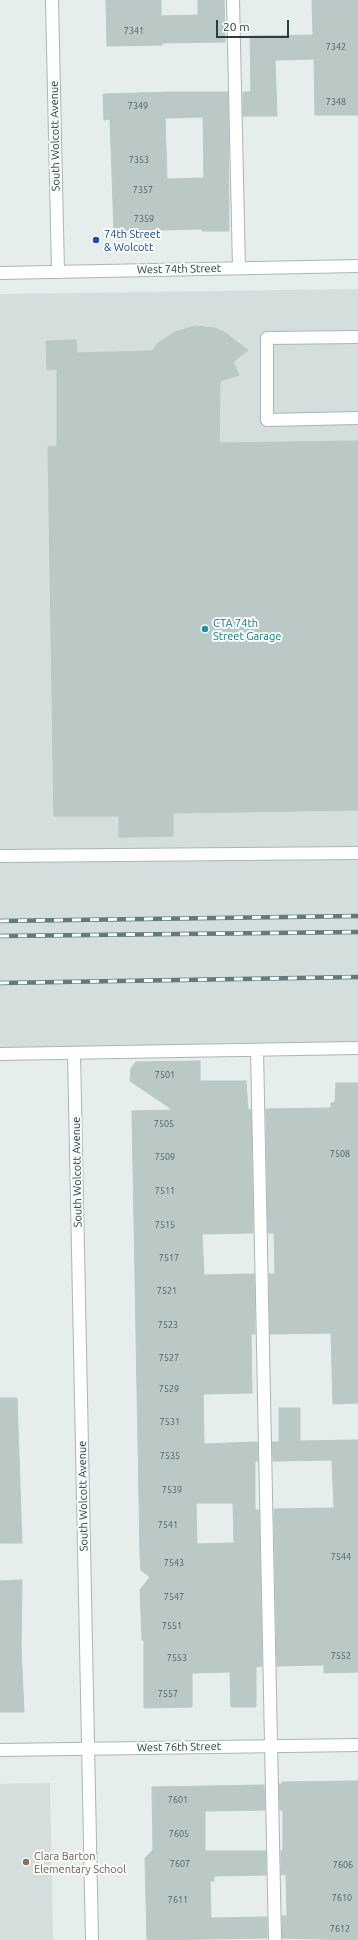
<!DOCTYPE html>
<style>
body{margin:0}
#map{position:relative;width:358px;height:1940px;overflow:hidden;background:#e6eeec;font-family:Ubuntu,sans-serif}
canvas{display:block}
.scale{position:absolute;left:216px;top:20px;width:73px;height:18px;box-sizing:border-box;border:2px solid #25413f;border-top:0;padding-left:5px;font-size:12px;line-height:14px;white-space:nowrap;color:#25413f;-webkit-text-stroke:3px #f7fbf9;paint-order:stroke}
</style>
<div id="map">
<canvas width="358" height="1940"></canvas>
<div class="scale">20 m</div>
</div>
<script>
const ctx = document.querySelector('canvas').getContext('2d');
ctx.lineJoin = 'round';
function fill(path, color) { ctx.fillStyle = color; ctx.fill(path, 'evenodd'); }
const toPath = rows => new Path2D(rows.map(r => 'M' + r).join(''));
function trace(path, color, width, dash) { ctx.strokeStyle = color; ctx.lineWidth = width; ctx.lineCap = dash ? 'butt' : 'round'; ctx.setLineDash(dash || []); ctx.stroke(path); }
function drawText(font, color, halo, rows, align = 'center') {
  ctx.font = font + ' Ubuntu,sans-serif'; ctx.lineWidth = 4; ctx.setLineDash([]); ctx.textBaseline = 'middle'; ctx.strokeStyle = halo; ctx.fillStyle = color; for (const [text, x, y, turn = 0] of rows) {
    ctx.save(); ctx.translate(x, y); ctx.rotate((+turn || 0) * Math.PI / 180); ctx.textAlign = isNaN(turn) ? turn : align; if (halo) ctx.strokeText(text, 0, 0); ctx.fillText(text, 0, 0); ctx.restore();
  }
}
fill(toPath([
 [358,289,358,1042,0,1049,0,294],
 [50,1783,53,1940,0,1940,0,1784]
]), '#d4dedc');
const building = toPath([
 [106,0,161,0,161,16,198,15,198,0,224,0,225,42,162,43,162,45,107,46,106,0],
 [312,0,358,0,358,115,315,115,314,59,275,60,277,116,243,116,243,92,251,92,250,36,313,35,312,0],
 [173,92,228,92,229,231,202,231,202,229,114,231,110,119,104,120,103,94,173,92],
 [203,117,204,178,167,179,165,118,203,117],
 [195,326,215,328,224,332,248,350,233,362,239,375,220,381,219,443,358,441,358,810,173,813,173,836,119,837,119,816,54,816,48,447,57,446,57,369,47,370,46,341,76,340,77,353,152,351,158,343,175,332,195,326],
 [200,1061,200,1081,246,1081,248,1110,251,1110,253,1233,202,1234,204,1275,254,1274,255,1334,251,1334,252,1393,203,1394,204,1444,257,1442,258,1461,255,1461,255,1510,259,1510,262,1666,256,1667,256,1707,231,1707,230,1672,192,1673,192,1707,144,1708,144,1640,142,1640,140,1590,150,1577,141,1570,140,1556,132,1111,173,1110,130,1081,131,1068,136,1062,200,1061],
 [196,1503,233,1503,234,1543,197,1544,196,1503],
 [336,1083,358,1083,358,1403,333,1404,331,1333,270,1334,269,1274,275,1274,274,1233,268,1233,266,1109,331,1108,331,1103,335,1102,336,1083],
 [0,1398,17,1398,22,1543,0,1543,0,1398],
 [279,1408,300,1408,300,1441,358,1440,358,1672,324,1673,324,1665,277,1666,274,1509,334,1508,332,1460,273,1461,272,1442,279,1442,279,1408],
 [22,1580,21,1648,24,1712,0,1712,0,1581,22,1580],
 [358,1781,358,1940,282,1938,282,1916,287,1916,286,1874,281,1875,281,1851,283,1850,283,1810,280,1810,279,1784,282,1784,282,1782,358,1781],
 [264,1785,265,1810,205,1811,205,1851,266,1851,266,1875,214,1876,214,1881,210,1881,211,1918,267,1917,267,1938,147,1940,145,1858,153,1850,152,1787,264,1785]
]);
fill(building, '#bbc9c6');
trace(building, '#b8c8c5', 1);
const service = toPath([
 [233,0,239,268],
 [358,337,267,338,267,420,358,418],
 [0,856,358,853],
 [257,1050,275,1940],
 [0,1054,358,1048]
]);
const minor = toPath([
 [52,0,58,272],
 [74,1053,92,1940]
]);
const tertiary = toPath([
 [0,273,358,266],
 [0,1750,358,1745]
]);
trace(service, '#a8b7b5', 14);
trace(minor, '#a8b7b5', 14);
trace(tertiary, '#a8b7b5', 14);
trace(service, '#fff', 12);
trace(minor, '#fff', 12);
trace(tertiary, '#fff', 12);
const rail = toPath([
 [0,921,358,916],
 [0,936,358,932],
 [0,983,358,977]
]);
trace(rail, '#607c7a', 4.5);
trace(rail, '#f7fbf9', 3, [9]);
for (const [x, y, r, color] of [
 [96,240,4,"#1a4fb4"],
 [205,629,4,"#0f9aa8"],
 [26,1862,4,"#8d6e63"]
]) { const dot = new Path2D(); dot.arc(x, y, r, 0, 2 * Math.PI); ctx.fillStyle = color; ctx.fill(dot); trace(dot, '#f7fbf9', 1.5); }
drawText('9px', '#4a6361', null, [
 ["7341",134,31],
 ["7342",336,47],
 ["7348",336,102],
 ["7349",138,106],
 ["7353",139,160],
 ["7357",143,190],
 ["7359",144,219],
 ["7501",165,1075],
 ["7505",164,1124],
 ["7508",340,1154],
 ["7509",165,1157],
 ["7511",165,1191],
 ["7515",165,1225],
 ["7517",169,1258],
 ["7521",167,1291],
 ["7523",168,1325],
 ["7527",169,1358],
 ["7529",169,1389],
 ["7531",170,1422],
 ["7535",170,1456],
 ["7539",172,1490],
 ["7541",168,1525],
 ["7544",341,1557],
 ["7543",174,1563],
 ["7547",174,1597],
 ["7551",172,1626],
 ["7552",341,1656],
 ["7553",177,1658],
 ["7557",168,1694],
 ["7601",178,1800],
 ["7605",179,1834],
 ["7607",180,1864],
 ["7606",343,1865],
 ["7610",342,1898],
 ["7611",178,1900],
 ["7612",340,1929]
]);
drawText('11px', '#25413f', '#f7fbf9', [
 ["South Wolcott Avenue",55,136,-91],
 ["West 74th Street",179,269,-1],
 ["South Wolcott Avenue",77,1172,-91],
 ["South Wolcott Avenue",83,1496,-91],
 ["West 76th Street",179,1747,-1]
]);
drawText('11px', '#164399', '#f7fbf9', [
 ["74th Street",104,234],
 ["& Wolcott",104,247]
], 'left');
drawText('11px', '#0d838f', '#f7fbf9', [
 ["CTA 74th",213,623],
 ["Street Garage",213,636]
], 'left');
drawText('11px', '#785e54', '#f7fbf9', [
 ["Clara Barton",34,1856],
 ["Elementary School",34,1869]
], 'left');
</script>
